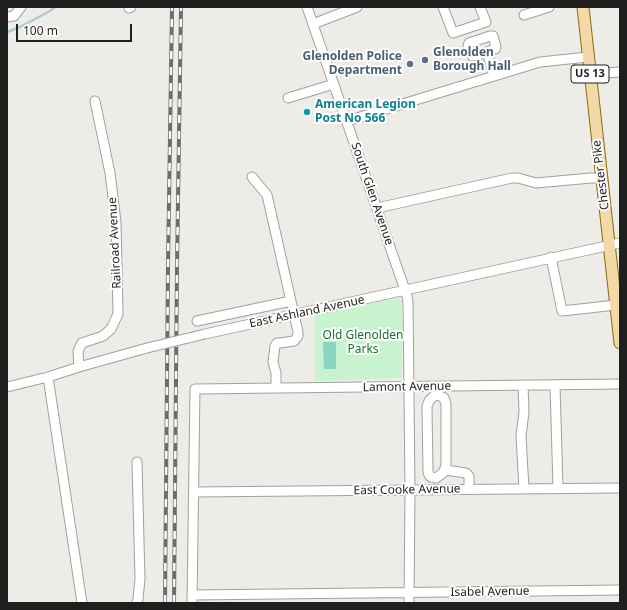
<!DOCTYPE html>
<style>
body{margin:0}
#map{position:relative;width:627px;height:610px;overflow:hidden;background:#eeece6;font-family:"Noto Sans",sans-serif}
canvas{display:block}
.frame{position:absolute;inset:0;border:8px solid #1f1f1f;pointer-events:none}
.scale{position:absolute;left:16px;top:24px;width:116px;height:18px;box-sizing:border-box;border:2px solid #1f1f1f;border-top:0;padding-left:5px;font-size:12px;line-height:14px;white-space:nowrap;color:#1f1f1f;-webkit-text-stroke:3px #fff;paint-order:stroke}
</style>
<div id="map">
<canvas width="627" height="610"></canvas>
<div class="frame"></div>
<div class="scale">100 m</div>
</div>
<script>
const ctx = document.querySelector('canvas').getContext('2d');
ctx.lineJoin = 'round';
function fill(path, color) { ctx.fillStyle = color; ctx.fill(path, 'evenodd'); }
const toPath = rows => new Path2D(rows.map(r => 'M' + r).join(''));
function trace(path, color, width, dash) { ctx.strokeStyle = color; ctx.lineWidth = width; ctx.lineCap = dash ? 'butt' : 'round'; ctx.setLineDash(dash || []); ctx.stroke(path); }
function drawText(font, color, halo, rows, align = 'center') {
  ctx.font = font + ' "Noto Sans",sans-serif'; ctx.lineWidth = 4; ctx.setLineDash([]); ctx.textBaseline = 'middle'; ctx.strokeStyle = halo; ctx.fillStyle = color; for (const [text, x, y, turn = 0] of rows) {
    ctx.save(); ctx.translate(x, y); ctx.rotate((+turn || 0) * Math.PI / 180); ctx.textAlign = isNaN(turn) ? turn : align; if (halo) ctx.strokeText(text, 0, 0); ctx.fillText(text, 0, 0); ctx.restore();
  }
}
fill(toPath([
 [397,298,402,300,402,378,315,381,315,315]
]), '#c7f4cf');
fill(toPath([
 [323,342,336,342,336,369,324,369]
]), '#8cd5c0');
trace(toPath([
 [7,32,20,27,50,11,55,7]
]), '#abc9d8', 2.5);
const minor = toPath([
 [307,7,407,296,408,302,410,490,409,603],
 [443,7,453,33,486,22,480,7],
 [129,8,131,7],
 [524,15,549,7],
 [7,17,14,16,21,7],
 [313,24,357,7],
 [484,53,495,49,496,47,493,36,490,36,469,43,468,46,472,56,486,53,488,55,494,76],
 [590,74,620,72],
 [288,98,334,84],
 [347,121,540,62,588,57],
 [252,177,267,195,298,332,298,336,294,341,280,343,277,343,275,346,273,362,276,373,276,388],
 [377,208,512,178,518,178,536,183,591,178,601,178],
 [551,257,562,311,616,305],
 [197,321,291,301],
 [205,334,620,243],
 [79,367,78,351,82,343,103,336,111,329,118,314,116,222,110,173,95,101],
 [48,377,82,603],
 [523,385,524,412,521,436,524,489],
 [555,385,558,488],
 [7,387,48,377,79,367,147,348],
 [435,395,438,395,444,398,446,404,446,466,443,473,436,478,431,477,429,475,428,472,427,406,429,401,435,395],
 [445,470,466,473,469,476,469,489],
 [194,492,620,488],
 [192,595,620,590],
 [137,603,138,599,140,579,137,462],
 [192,603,195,389,620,384]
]);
const major = toPath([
 [583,7,620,343]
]);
trace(minor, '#a0a0a0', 11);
trace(major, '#8a6d0f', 13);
trace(minor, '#fff', 9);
trace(major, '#f2d9a7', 11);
const rail = toPath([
 [165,603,168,266,172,7],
 [174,603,177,266,181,7]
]);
trace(rail, '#6d6d6d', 4);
trace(rail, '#fff', 2.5, [8]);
const minorBridge = toPath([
 [147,348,205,334]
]);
trace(minorBridge, '#a0a0a0', 11, []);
trace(minorBridge, '#fff', 9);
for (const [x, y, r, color] of [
 [425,60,4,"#5c6f8a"],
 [410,64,4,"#5c6f8a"],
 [307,112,4,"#0f9aa8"]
]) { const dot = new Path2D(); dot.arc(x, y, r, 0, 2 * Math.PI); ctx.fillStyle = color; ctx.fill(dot); trace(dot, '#fff', 1.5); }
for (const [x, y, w] of [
 [590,74,38]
]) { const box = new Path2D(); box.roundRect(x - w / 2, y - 9, w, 18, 3); ctx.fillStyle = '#fff'; ctx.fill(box); trace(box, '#1f1f1f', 1); }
drawText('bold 11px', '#1f1f1f', null, [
 ["US 13",590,74]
]);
drawText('bold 12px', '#4e5e75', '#fff', [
 ["Glenolden",433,53],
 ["Borough Hall",433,67],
 ["Glenolden Police",402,57,"right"],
 ["Department",402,71,"right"]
], 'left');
drawText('bold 12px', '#0d838f', '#fff', [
 ["American Legion",315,105],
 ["Post No 566",315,119]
], 'left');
drawText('12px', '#1f1f1f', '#fff', [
 ["Chester Pike",601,175,-97],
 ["South Glen Avenue",372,194,71],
 ["Railroad Avenue",115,243,-93],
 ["East Ashland Avenue",307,312,-12],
 ["Lamont Avenue",407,387,-1],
 ["East Cooke Avenue",407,490,-1],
 ["Isabel Avenue",490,592,-1]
]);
drawText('12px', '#177227', '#fff', [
 ["Old Glenolden",363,336],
 ["Parks",363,350]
]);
</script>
